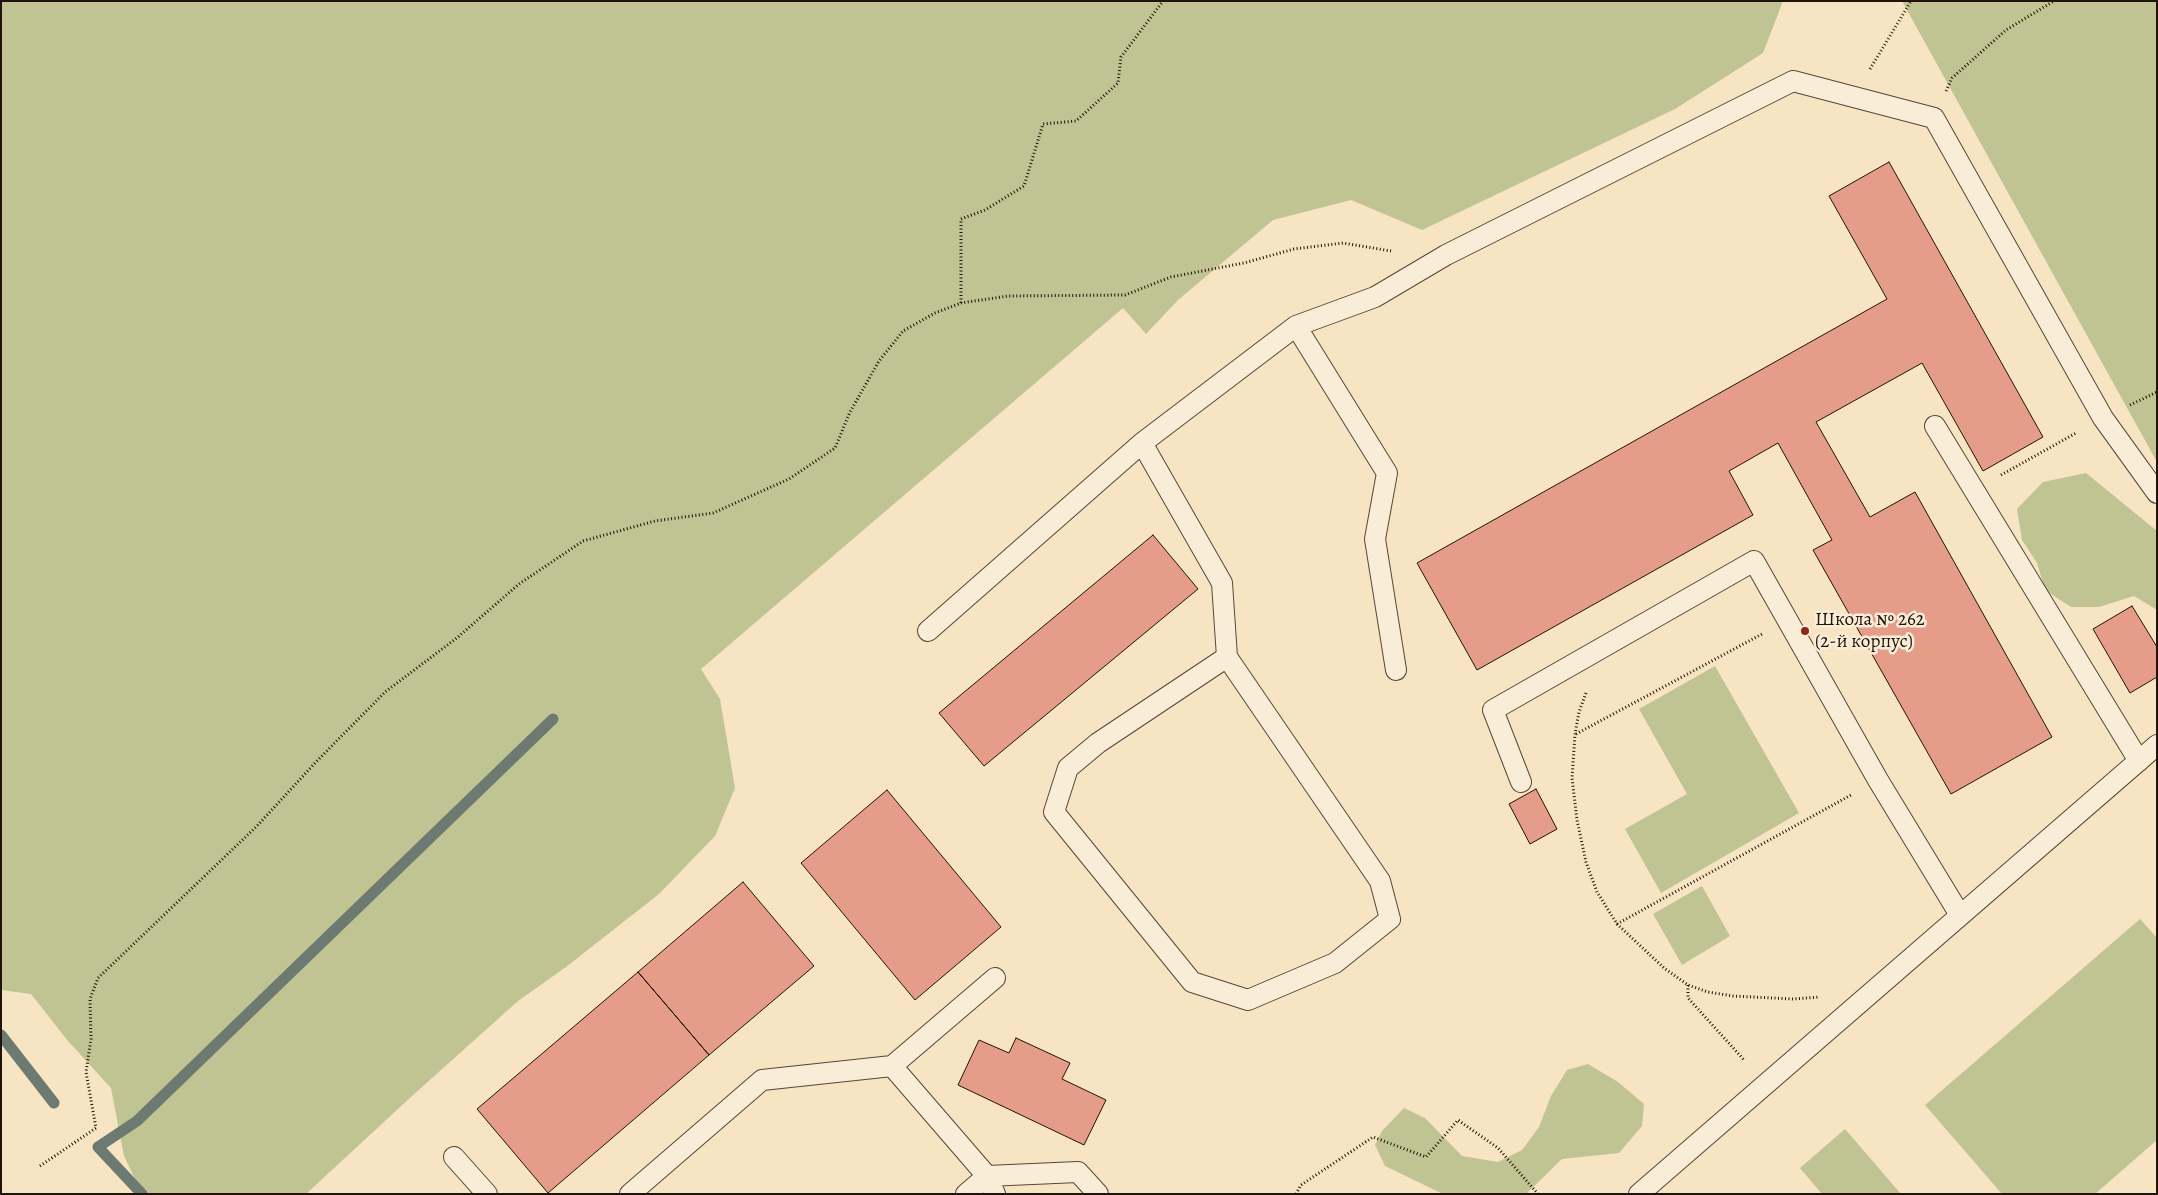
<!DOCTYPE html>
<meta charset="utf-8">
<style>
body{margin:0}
#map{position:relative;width:2158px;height:1195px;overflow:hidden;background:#f7e4c3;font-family:Alegreya,serif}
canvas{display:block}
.frame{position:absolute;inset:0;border:2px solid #211309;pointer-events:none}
</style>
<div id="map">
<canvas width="2158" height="1195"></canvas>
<div class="frame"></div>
</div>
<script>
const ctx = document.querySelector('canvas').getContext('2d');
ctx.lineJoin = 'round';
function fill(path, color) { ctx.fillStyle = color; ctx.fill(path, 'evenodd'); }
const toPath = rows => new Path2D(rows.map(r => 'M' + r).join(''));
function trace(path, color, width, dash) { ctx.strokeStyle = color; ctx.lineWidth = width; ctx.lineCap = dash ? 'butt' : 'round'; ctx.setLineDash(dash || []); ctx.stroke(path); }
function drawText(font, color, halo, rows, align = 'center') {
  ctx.font = font + ' Alegreya,serif'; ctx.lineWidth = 5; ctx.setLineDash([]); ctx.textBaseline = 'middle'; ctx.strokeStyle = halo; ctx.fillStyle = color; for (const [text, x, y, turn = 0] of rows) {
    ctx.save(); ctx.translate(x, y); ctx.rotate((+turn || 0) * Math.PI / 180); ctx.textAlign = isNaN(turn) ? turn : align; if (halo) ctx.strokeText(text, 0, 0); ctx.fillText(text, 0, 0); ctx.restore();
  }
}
fill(toPath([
 [1,1,1783,1,1763,53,1675,109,1422,230,1351,200,1273,220,1178,300,1146,334,1123,308,701,669,720,699,735,788,715,836,659,894,566,967,518,1001,412,1096,306,1194,142,1194,124,1156,111,1088,68,1041,31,994,1,990],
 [1902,1,2157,1,2157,462],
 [2086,473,2157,531,2157,610,2134,596,2099,607,2071,607,2045,590,2037,563,2022,540,2017,509,2043,482],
 [1715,666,1799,813,1661,893,1625,829,1687,794,1639,709],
 [1702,886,1730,936,1682,965,1653,914],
 [2140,919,2157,938,2157,1140,2095,1194,2002,1194,1925,1105],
 [1588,1064,1618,1082,1644,1104,1642,1126,1619,1153,1562,1159,1526,1194,1443,1194,1385,1166,1375,1145,1382,1131,1404,1108,1425,1118,1462,1156,1498,1162,1522,1150,1539,1127,1551,1096,1567,1070],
 [1845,1129,1901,1194,1822,1194,1800,1168]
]), '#c0c392');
trace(toPath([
 [1,1035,54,1103],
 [142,1194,98,1147,137,1121,553,719]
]), '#6c7a72', 11);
const building = toPath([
 [1889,162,2043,437,1983,471,1922,363,1816,422,1870,517,1915,492,2052,737,1951,794,1813,550,1832,540,1778,443,1729,471,1753,515,1477,670,1417,563,1887,299,1829,196,1889,162],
 [1153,535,1198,589,984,766,939,713,1153,535],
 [2132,606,2157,647,2157,677,2130,693,2093,629,2132,606],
 [1536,789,1557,829,1530,844,1509,804,1536,789],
 [887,790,1001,927,915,1000,801,863,887,790],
 [743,882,814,966,709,1055,638,972,743,882],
 [638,972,709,1055,548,1193,477,1109,638,972],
 [1016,1038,1070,1063,1062,1079,1106,1100,1084,1145,958,1085,979,1040,1009,1053,1016,1038]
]);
fill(building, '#e59d89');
trace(building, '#211309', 1);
const service = toPath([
 [1296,326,1387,473,1375,539,1396,670],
 [1935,426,2139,761],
 [1142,443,1222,583,1227,657,1380,881,1390,919,1335,963,1248,1000,1192,982,1054,812,1068,768,1098,743,1227,657],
 [928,631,1142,443,1296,326,1375,297,1446,255,1793,81,1934,118,2103,418,2157,493],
 [1521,782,1493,710,1754,561,1878,780,1960,915],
 [892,1066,995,978],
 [454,1157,487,1194],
 [630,1194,762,1080,892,1066,987,1176,966,1194],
 [995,1194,987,1176,1078,1172,1098,1194],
 [1639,1194,2157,745]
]);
trace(service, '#564738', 22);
trace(toPath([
 [1870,69,1911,1],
 [1946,91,1952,78,2006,30,2054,1],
 [961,303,961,219,985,210,1024,186,1043,124,1076,121,1118,83,1121,57,1163,1],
 [2130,405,2157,392],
 [2001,475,2076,433],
 [1586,693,1579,712,1575,734,1572,778,1577,820,1586,862,1597,892,1617,924,1664,968,1688,985,1708,992,1733,996,1793,999,1819,997],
 [1576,734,1762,634],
 [1617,924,1851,795],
 [1688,985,1688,998,1745,1061],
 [40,1166,96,1128,86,1072,91,1039,90,999,98,978,257,826,315,763,385,692,458,637,519,584,583,541,655,521,713,513,789,479,835,448,850,412,879,361,903,331,935,313,961,303,1008,296,1125,295,1171,277,1244,263,1294,249,1343,243,1391,251],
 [1296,1194,1301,1185,1373,1137,1426,1157,1458,1120,1498,1148,1538,1194]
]), '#211309', 3, [1, 2.5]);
trace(service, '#faedd8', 20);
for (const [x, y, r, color] of [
 [1805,631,5,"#8f2418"]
]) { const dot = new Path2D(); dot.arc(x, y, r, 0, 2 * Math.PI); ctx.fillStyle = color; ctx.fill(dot); trace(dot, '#faedd8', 2); }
drawText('19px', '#211309', '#faedd8', [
 ["Школа № 262",1815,620],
 ["(2-й корпус)",1815,642]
], 'left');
</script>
